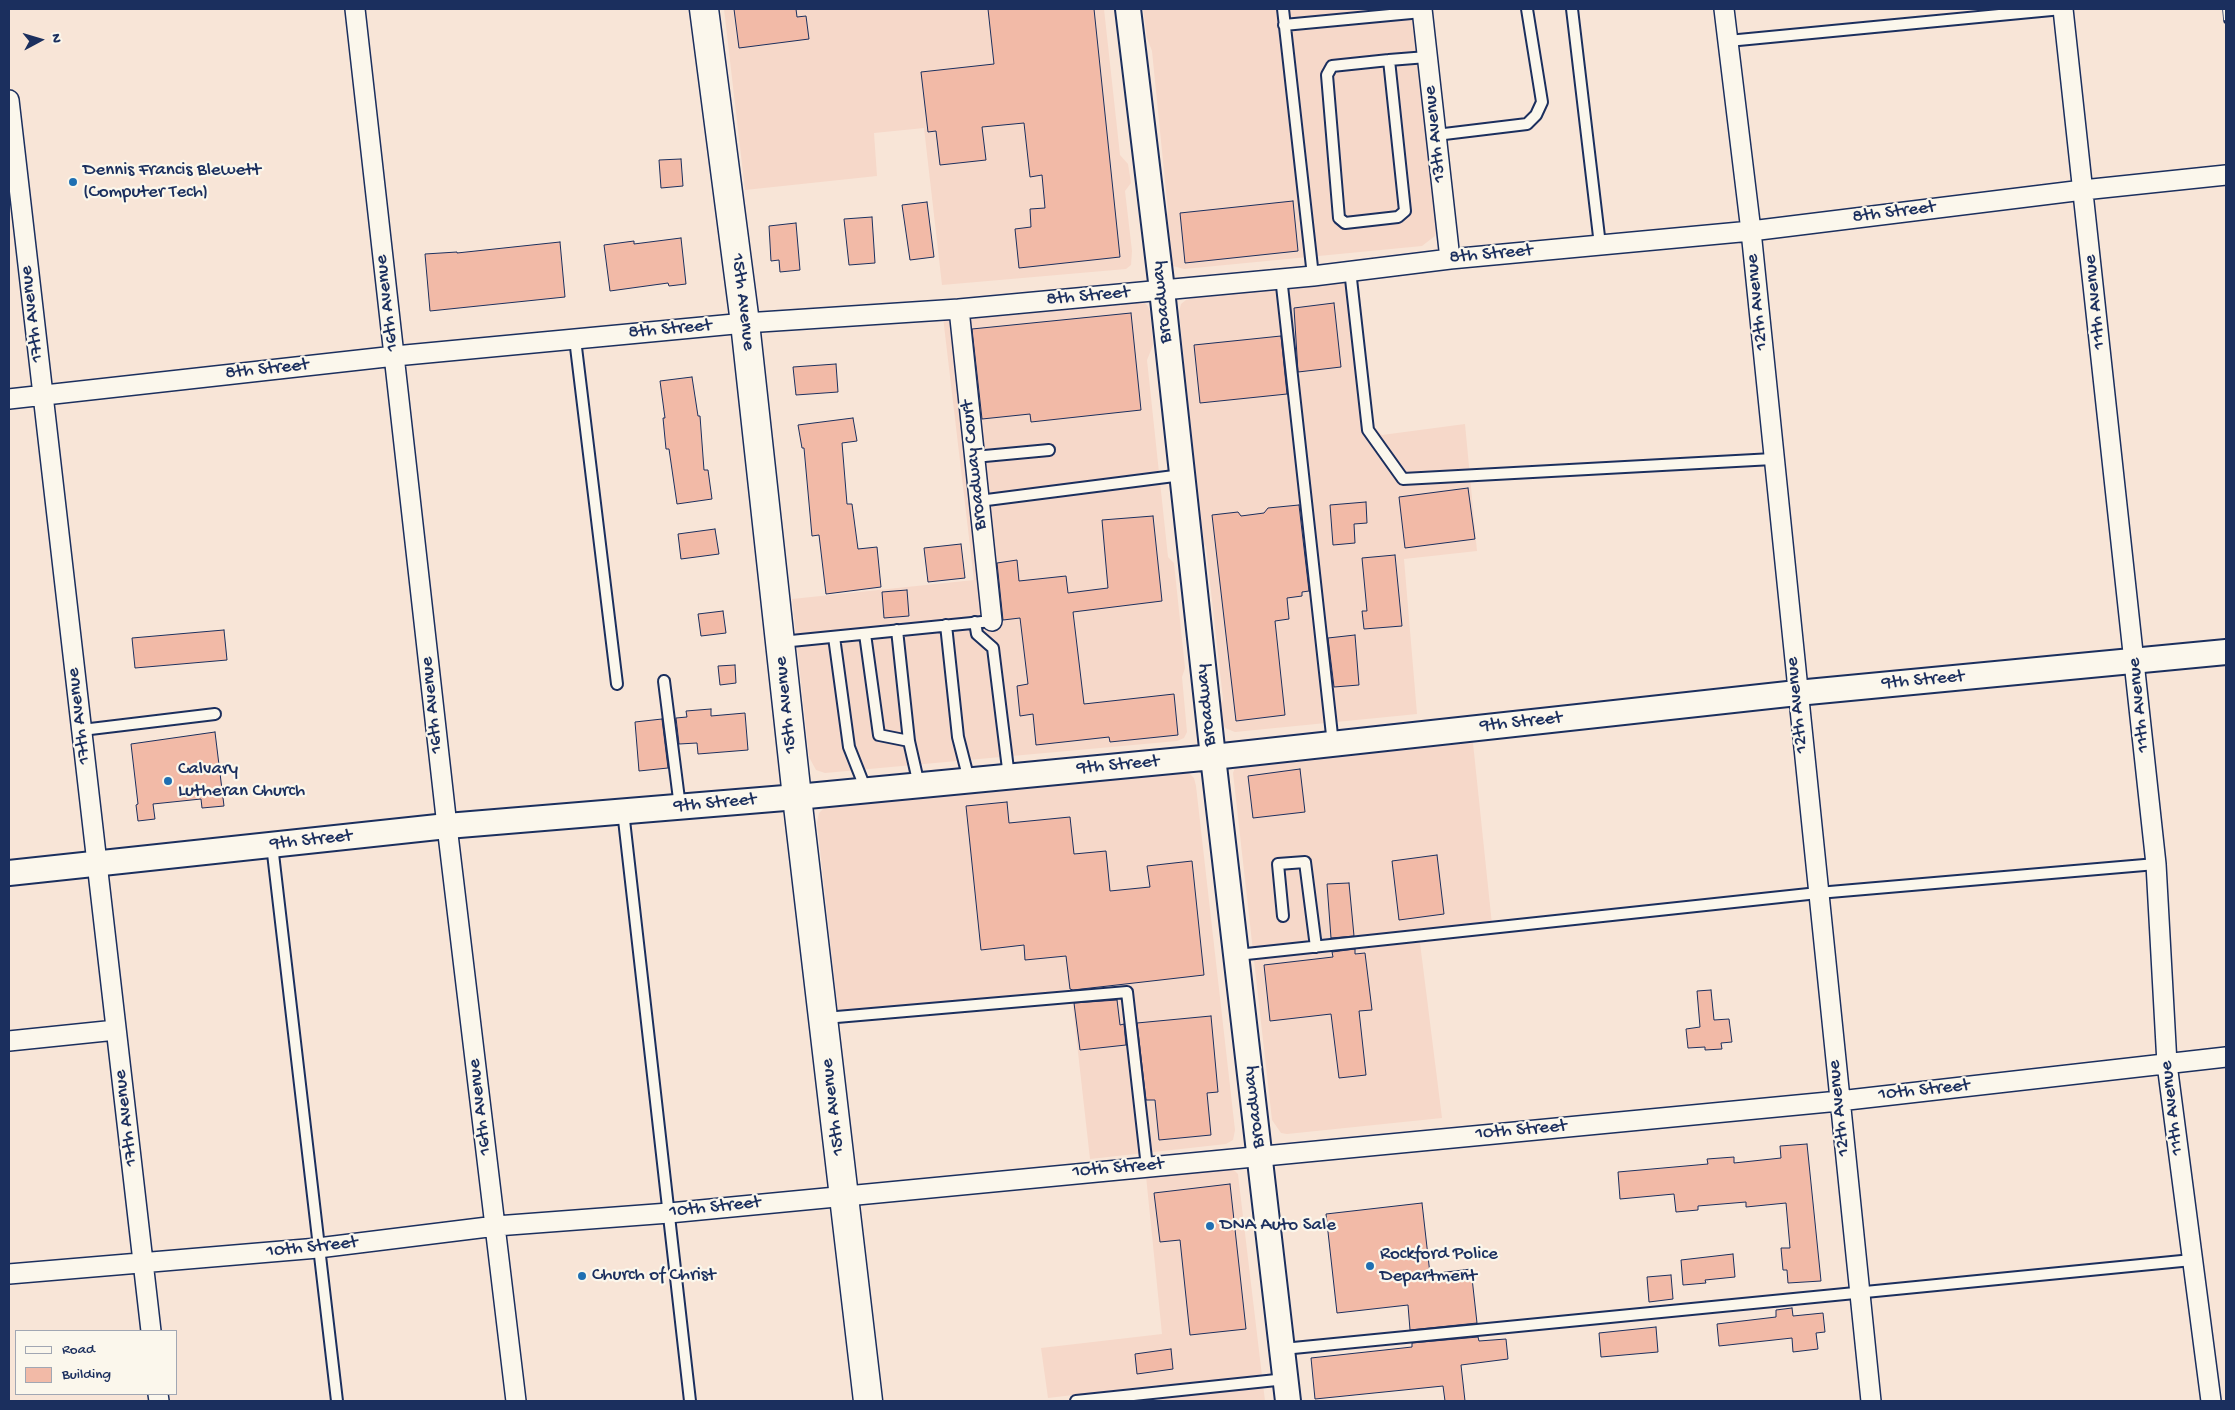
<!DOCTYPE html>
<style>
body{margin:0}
#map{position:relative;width:2235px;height:1410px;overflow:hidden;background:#f8e5d7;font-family:"Gochi Hand",sans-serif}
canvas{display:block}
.frame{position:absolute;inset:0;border:10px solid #1b2f5e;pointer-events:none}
.legend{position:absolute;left:15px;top:1330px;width:162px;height:65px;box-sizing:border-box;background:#fbf7ec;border:1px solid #a1a7b3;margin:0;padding:6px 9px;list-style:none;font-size:15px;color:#1b2f5e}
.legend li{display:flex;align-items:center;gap:10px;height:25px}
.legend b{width:25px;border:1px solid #a1a7b3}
.north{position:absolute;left:15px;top:15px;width:50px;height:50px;-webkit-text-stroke:4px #fbf7ec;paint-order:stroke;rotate:84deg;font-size:14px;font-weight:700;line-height:20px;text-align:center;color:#1b2f5e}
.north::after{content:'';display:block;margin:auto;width:18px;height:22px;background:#1b2f5e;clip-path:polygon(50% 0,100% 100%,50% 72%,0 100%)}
</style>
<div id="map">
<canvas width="2235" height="1410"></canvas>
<div class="frame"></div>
<ul class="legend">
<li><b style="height:6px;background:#fbf7ec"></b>Road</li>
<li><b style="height:14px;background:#f2baa7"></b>Building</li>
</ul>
<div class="north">N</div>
</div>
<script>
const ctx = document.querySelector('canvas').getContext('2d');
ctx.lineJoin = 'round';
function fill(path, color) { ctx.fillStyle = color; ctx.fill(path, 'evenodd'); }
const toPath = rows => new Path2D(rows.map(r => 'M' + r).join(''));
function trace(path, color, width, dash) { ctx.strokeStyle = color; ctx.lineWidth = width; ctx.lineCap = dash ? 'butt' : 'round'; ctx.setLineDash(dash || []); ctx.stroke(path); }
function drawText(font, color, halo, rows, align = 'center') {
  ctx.font = font + ' "Gochi Hand",sans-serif'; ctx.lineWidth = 4.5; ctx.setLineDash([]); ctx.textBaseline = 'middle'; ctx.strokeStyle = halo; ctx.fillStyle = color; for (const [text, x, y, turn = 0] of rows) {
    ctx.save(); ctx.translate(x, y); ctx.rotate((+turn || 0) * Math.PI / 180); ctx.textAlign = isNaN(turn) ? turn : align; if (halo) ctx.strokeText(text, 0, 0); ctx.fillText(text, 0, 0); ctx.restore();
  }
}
fill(toPath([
 [724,9,1104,9,1120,155,1128,164,1131,183,1125,191,1132,251,1131,265,1126,269,942,285,924,128,874,133,877,176,745,190],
 [1143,9,1412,9,1437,229,1435,236,1422,246,1184,269,1173,266,1166,259,1164,225,1168,211,1152,51,1147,38],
 [1358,276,1373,426,1382,435,1465,424,1477,551,1404,559,1417,714,1235,732,1225,728,1217,711,1223,699,1206,547,1200,539,1183,374,1184,361,1179,312,1181,304,1186,300,1194,298],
 [1142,301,1147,305,1150,311,1153,345,1147,360,1168,557,1174,563,1185,668,1182,677,1187,732,1184,738,1177,741,825,773,816,770,809,757,792,599,974,580,943,317],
 [1473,743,1493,934,1420,943,1442,1118,1287,1134,1281,1133,1272,1120,1233,773,1235,768,1242,764],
 [1181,770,1189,773,1194,778,1196,786,1235,1130,1233,1140,1226,1144,1090,1159,1071,990,838,1012,817,823,819,813,825,807,834,804],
 [1227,1167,1233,1169,1238,1174,1239,1183,1265,1401,1159,1401,1157,1385,1048,1398,1041,1348,1162,1334,1146,1176]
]), '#f6d8c9');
const building = toPath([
 [734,9,796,9,797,17,806,16,809,39,739,48,734,9],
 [988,9,1094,9,1120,257,1019,268,1015,229,1031,227,1030,209,1045,208,1042,175,1030,177,1024,123,982,127,986,160,940,165,936,131,928,132,921,72,994,64,988,9],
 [681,159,683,186,661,188,659,160,681,159],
 [1293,201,1298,251,1185,263,1180,213,1293,201],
 [927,202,934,257,910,260,902,205,927,202],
 [872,217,875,263,849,265,844,219,872,217],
 [796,223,800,270,780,272,779,260,771,261,769,226,796,223],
 [681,238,686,284,669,286,668,283,610,291,604,245,634,241,634,244,681,238],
 [560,242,565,297,430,311,425,254,457,252,457,253,560,242],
 [1334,303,1341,367,1298,372,1294,308,1334,303],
 [1131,313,1141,410,1031,422,1030,414,982,419,972,329,1131,313],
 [1281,336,1287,394,1200,403,1194,345,1281,336],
 [836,364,838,392,796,395,793,367,836,364],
 [692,377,698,416,700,416,704,470,708,470,712,499,677,504,669,449,666,449,663,418,665,418,660,381,692,377],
 [853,418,857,441,842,443,847,504,852,504,858,549,877,547,881,587,826,594,819,535,812,536,804,448,802,448,798,425,853,418],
 [1468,488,1475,539,1405,548,1399,497,1468,488],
 [1366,502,1367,523,1354,524,1355,543,1333,545,1330,505,1366,502],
 [1299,505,1309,591,1302,592,1302,596,1287,598,1289,619,1275,621,1285,715,1236,721,1212,515,1238,512,1241,516,1264,513,1268,508,1299,505],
 [1153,516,1162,601,1073,612,1084,704,1174,694,1178,735,1110,742,1109,737,1036,745,1033,714,1020,716,1017,686,1028,684,1020,618,1003,620,997,563,1017,560,1019,581,1066,576,1068,593,1108,588,1102,520,1153,516],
 [715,529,719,554,681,559,678,534,715,529],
 [961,544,965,578,928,582,924,548,961,544],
 [1395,555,1402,626,1364,629,1362,611,1367,611,1362,558,1395,555],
 [907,590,909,616,884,618,882,592,907,590],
 [723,611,726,633,701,636,698,614,723,611],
 [224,630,227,660,135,668,132,638,224,630],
 [1355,635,1359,685,1334,687,1328,638,1355,635],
 [735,665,736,683,720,685,718,666,735,665],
 [711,709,711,716,745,713,748,750,698,754,697,743,679,744,676,718,687,717,686,711,711,709],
 [662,719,668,768,639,771,635,722,662,719],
 [215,732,224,806,202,808,201,799,153,804,155,819,138,821,136,805,138,804,131,744,215,732],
 [1300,769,1305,812,1253,818,1248,776,1300,769],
 [1007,802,1009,823,1070,817,1074,854,1106,851,1110,891,1150,887,1147,866,1192,861,1204,975,1073,990,1070,989,1066,956,1025,960,1024,945,981,950,966,806,1007,802],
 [1437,855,1444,914,1399,920,1392,861,1437,855],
 [1349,883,1354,936,1331,938,1327,884,1349,883],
 [1355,949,1355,954,1365,953,1372,1010,1359,1011,1366,1075,1339,1078,1331,1014,1270,1021,1264,965,1333,957,1332,952,1355,949],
 [1711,990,1714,1020,1729,1019,1732,1042,1721,1043,1722,1049,1705,1050,1705,1047,1688,1048,1686,1029,1700,1027,1697,991,1711,990],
 [1117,1000,1120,1025,1124,1024,1126,1045,1080,1050,1074,1003,1117,1000],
 [1211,1016,1218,1092,1207,1093,1211,1135,1159,1140,1155,1100,1146,1100,1137,1023,1211,1016],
 [1807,1144,1821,1281,1788,1283,1787,1270,1783,1270,1781,1248,1790,1248,1786,1203,1746,1207,1746,1202,1698,1206,1698,1210,1676,1212,1674,1194,1620,1199,1618,1172,1708,1164,1707,1159,1734,1157,1734,1163,1781,1158,1780,1146,1807,1144],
 [1230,1184,1246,1329,1190,1335,1180,1240,1160,1242,1154,1193,1230,1184],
 [1422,1203,1430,1274,1471,1269,1477,1323,1410,1330,1408,1305,1337,1313,1326,1214,1422,1203],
 [1733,1254,1735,1277,1705,1280,1706,1283,1683,1285,1681,1260,1733,1254],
 [1671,1275,1673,1299,1649,1302,1647,1277,1671,1275],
 [1792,1308,1793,1316,1823,1313,1825,1332,1816,1333,1818,1349,1793,1352,1792,1338,1719,1346,1717,1324,1776,1317,1776,1310,1792,1308],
 [1656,1327,1658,1352,1601,1357,1599,1333,1656,1327],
 [1478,1337,1479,1341,1506,1339,1508,1359,1461,1365,1465,1401,1445,1401,1443,1386,1315,1399,1311,1358,1412,1347,1412,1343,1478,1337],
 [1171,1349,1173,1369,1137,1374,1135,1354,1171,1349]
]);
fill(building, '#f2baa7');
trace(building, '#1b2f5e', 1);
const service = toPath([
 [1283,9,1313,276],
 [1572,9,1600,245],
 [1284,25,1422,12],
 [1728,41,2062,9],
 [1389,60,1405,211,1398,217,1345,223,1339,218,1327,75,1332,66,1389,60,1427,57],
 [1436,135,1527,124,1536,115,1542,102,1527,9],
 [1350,270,1368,430,1403,479,1773,459],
 [1281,277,1333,744],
 [575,339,617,684],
 [974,457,1049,450],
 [979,501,1182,475],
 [975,622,977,634,993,648,1009,777],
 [946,625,958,737,969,780],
 [897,630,909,741,919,785],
 [865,634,879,735,909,741],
 [834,637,849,747,866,790],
 [781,642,992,621],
 [664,681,680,807],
 [82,730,215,714],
 [623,811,690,1401],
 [272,845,337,1401],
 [1283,916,1278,864,1305,862,1316,947],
 [1237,955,1818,893,2156,864],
 [825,1018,1127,992,1147,1167],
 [1283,1349,2192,1260],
 [1076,1401,1286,1379]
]);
const minor = toPath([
 [355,9,447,826,516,1401],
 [1422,9,1450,259],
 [1724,9,1751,231,1871,1401],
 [2063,9,2156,864,2167,1064,2211,1401],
 [9,100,151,1331],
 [959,309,992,621],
 [9,399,395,356,745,323,959,309,1313,276,1450,259,1751,231,2083,190,2226,175],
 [9,1041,116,1030],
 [9,1274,318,1248,496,1226,669,1213,1839,1101,2226,1057],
 [158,1394,159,1401]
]);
const tertiary = toPath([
 [1128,9,1162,290,1213,757,1288,1401],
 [9,873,447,826,797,797,1213,757,1797,693,2226,652]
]);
const secondary = toPath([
 [704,9,745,323,797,797,868,1401]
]);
trace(service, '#1b2f5e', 14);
trace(minor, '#1b2f5e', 22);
trace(tertiary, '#1b2f5e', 28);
trace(secondary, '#1b2f5e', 31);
trace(service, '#fbf7ec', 10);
trace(minor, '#fbf7ec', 19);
trace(tertiary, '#fbf7ec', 24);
trace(secondary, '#fbf7ec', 28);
const rail = toPath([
 [2225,9,2226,21]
]);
trace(rail, '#1b2f5e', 5.5);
trace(rail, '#fbf7ec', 4, [11]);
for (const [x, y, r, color] of [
 [73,182,5,"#1f6fb2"],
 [168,781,5,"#1f6fb2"],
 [1210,1226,5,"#1f6fb2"],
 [1370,1266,5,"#1f6fb2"],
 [582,1276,5,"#1f6fb2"]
]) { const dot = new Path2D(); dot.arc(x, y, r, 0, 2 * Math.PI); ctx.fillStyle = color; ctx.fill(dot); trace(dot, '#fbf7ec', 2); }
drawText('19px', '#1b2f5e', '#fbf7ec', [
 ["13th Avenue",1436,134,-96],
 ["8th Street",1894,213,-7],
 ["8th Street",1491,255,-5],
 ["8th Street",1088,297,-5],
 ["15th Avenue",742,302,83],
 ["Broadway",1163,302,-96],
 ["12th Avenue",1758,302,-96],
 ["11th Avenue",2096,302,-96],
 ["16th Avenue",388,303,-97],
 ["17th Avenue",33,314,-97],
 ["8th Street",670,330,-5],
 ["8th Street",267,370,-6],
 ["Broadway Court",975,465,-96],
 ["9th Street",1923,681,-5],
 ["16th Avenue",433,705,-96],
 ["15th Avenue",787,705,-96],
 ["Broadway",1207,705,-96],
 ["12th Avenue",1798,705,-96],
 ["11th Avenue",2140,705,-96],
 ["17th Avenue",80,716,-97],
 ["9th Street",1521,723,-6],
 ["9th Street",1118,766,-5],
 ["9th Street",715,804,-5],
 ["9th Street",311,841,-6],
 ["10th Street",1924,1091,-6],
 ["16th Avenue",481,1107,-97],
 ["15th Avenue",834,1107,-97],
 ["Broadway",1255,1107,-97],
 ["12th Avenue",1840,1108,-96],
 ["11th Avenue",2173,1108,-97],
 ["17th Avenue",127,1118,-97],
 ["10th Street",1521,1131,-5],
 ["10th Street",1118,1169,-5],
 ["10th Street",715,1208,-6],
 ["10th Street",312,1248,-6]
]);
drawText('19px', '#1b2f5e', '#fbf7ec', [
 ["Dennis Francis Blewett",83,171],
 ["(Computer Tech)",83,193],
 ["Calvary",178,770],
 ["Lutheran Church",178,792],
 ["DNA Auto Sale",1220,1226],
 ["Rockford Police",1380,1255],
 ["Department",1380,1277],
 ["Church of Christ",592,1276]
], 'left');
</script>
